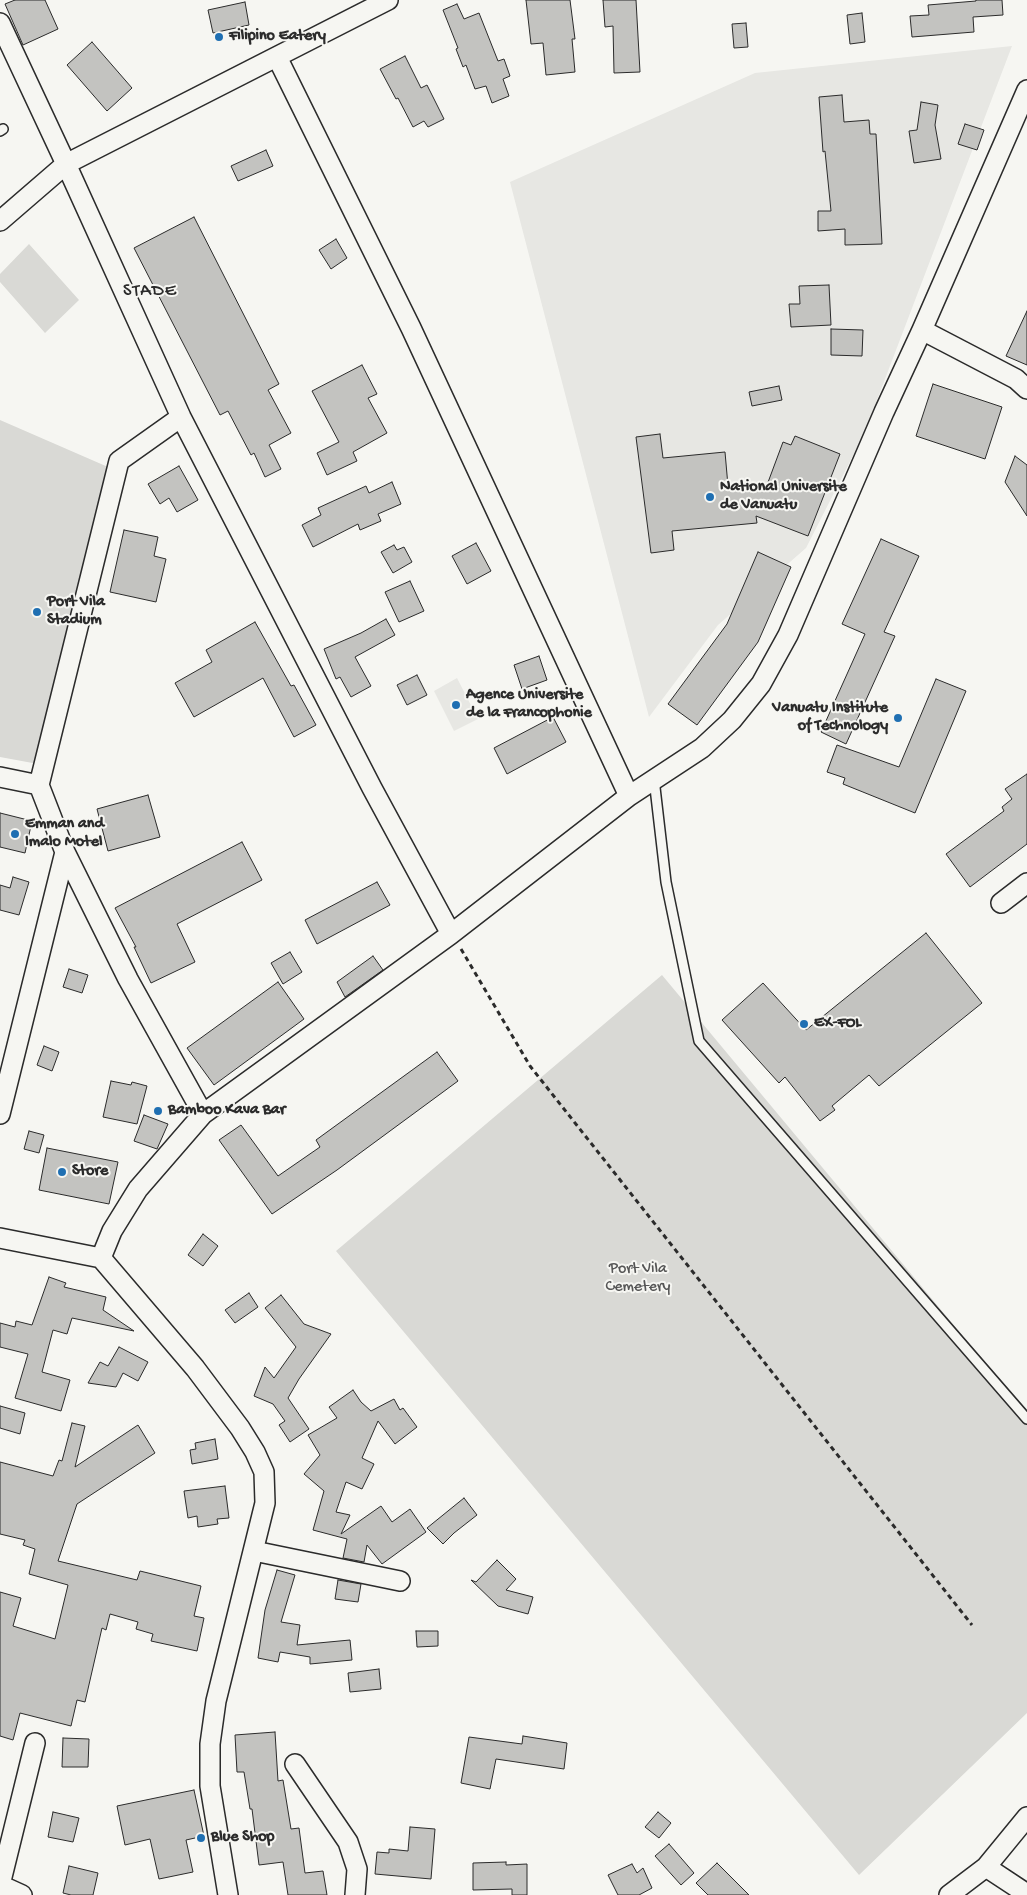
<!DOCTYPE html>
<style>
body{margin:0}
canvas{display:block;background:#f6f6f2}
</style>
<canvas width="1027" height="1895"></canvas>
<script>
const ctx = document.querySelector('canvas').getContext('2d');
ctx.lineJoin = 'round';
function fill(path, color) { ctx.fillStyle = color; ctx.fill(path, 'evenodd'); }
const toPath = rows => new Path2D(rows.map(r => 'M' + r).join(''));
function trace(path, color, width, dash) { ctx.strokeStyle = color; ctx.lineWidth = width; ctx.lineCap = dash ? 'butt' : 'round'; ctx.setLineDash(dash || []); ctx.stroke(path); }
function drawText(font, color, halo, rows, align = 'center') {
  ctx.font = font + ' "Gochi Hand",sans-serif'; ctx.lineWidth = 4; ctx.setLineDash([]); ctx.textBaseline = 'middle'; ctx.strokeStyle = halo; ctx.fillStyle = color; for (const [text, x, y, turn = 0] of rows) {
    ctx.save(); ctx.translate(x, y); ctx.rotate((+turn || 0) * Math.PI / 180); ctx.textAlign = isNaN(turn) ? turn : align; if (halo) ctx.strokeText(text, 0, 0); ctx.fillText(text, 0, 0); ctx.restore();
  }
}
fill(toPath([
 [1012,46,864,434,806,548,718,625,649,717,510,182,755,73],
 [457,678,478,719,454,731,434,691]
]), '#e7e7e3');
fill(toPath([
 [29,244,79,300,45,333,0,282,0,274],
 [0,420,108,467,38,764,0,757],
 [662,975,1027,1413,1027,1713,859,1875,336,1251]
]), '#d9d9d5');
const building = toPath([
 [15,0,45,0,58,29,23,45,5,4,15,0],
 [526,0,570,0,575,39,572,39,575,72,546,75,543,43,531,44,526,0],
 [603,0,636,0,640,72,614,73,613,26,605,27,603,0],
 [976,0,1002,0,1003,15,973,17,974,32,912,37,910,16,929,15,928,5,976,1,976,0],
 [245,2,249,25,213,33,208,10,245,2],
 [457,4,464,19,479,13,498,61,504,59,510,76,503,79,509,96,492,103,486,86,475,89,466,65,463,67,456,49,458,48,443,10,457,4],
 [862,13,865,42,850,44,847,15,862,13],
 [746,23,748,47,734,48,732,24,746,23],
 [92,42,132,88,107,111,67,65,92,42],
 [405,56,421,88,427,85,444,119,428,127,424,121,413,127,398,98,396,99,380,69,405,56],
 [842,95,844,122,869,120,870,134,876,134,882,244,845,245,845,229,818,231,818,211,831,211,825,151,823,152,819,97,842,95],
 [921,102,938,105,935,125,941,159,914,163,909,131,917,130,921,102],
 [965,124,984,130,977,150,958,144,965,124],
 [266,150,273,166,238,181,231,166,266,150],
 [194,217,279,384,268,390,291,433,269,445,281,469,265,477,254,453,251,455,228,411,220,415,134,248,194,217],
 [336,239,347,258,331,269,319,250,336,239],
 [829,285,831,325,791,327,789,304,800,304,799,286,829,285],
 [1027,311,1027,365,1006,356,1027,311],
 [831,329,863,330,862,356,831,355,831,329],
 [362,365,377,394,368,398,387,433,353,452,357,461,327,475,317,453,339,442,312,391,362,365],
 [933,384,1002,407,985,459,916,436,933,384],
 [779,386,782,400,752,406,749,392,779,386],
 [660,434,663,458,725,452,728,486,767,485,783,442,791,445,795,436,840,454,808,536,756,516,757,523,672,531,674,550,651,553,636,437,660,434],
 [1015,456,1027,465,1027,516,1005,482,1015,456],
 [179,466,198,500,177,512,169,498,160,504,148,484,179,466],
 [392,482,401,504,378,514,381,521,360,530,358,524,313,547,302,525,321,515,318,508,366,486,369,493,392,482],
 [124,530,158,537,154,556,166,559,156,602,110,592,124,530],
 [881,539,919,556,884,632,895,636,846,744,821,732,865,634,842,624,881,539],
 [476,543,491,571,467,584,452,556,476,543],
 [394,545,397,550,404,547,412,562,393,573,381,552,394,545],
 [758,552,791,567,758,642,697,725,668,704,727,624,758,552],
 [410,581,424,611,399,622,385,592,410,581],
 [386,619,395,635,355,657,371,686,351,697,340,677,336,679,324,649,361,633,386,619],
 [255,622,291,686,294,685,316,725,294,737,263,678,194,717,175,683,212,662,206,650,255,622],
 [539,656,547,680,522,689,514,665,539,656],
 [417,675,427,695,407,705,397,685,417,675],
 [936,679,966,691,915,813,843,784,845,778,827,772,837,745,899,767,936,679],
 [553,717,566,742,507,774,494,748,553,717],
 [1027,774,1027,844,970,887,946,854,1004,811,1002,807,1012,799,1005,789,1027,774],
 [148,795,160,837,108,851,97,809,148,795],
 [0,813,32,821,25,853,0,847,0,813],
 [242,842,262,880,177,924,195,962,151,983,134,947,136,947,115,908,242,842],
 [13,877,29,882,19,915,0,910,0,885,10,888,13,877],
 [377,882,390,905,317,944,305,920,377,882],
 [926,933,982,1003,879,1086,869,1075,832,1106,835,1110,820,1121,785,1077,779,1083,722,1020,763,983,806,1030,926,933],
 [290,952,302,972,283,984,271,963,290,952],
 [373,956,383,970,345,997,337,982,373,956],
 [69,969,88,975,82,993,63,987,69,969],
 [278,982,304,1019,214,1085,187,1048,278,982],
 [44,1046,59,1052,52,1071,37,1065,44,1046],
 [437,1052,458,1081,337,1170,272,1214,219,1140,241,1125,278,1176,320,1147,316,1140,437,1052],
 [111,1081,131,1085,132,1082,147,1086,137,1124,103,1117,111,1081],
 [144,1115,168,1124,157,1149,134,1141,144,1115],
 [29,1131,44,1135,39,1153,24,1149,29,1131],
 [47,1148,118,1162,109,1204,39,1190,47,1148],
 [203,1234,218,1246,203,1266,188,1255,203,1234],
 [49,1277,66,1283,64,1287,106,1297,103,1310,134,1331,72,1318,67,1334,53,1330,42,1372,70,1380,61,1411,15,1398,28,1354,0,1347,0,1323,15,1327,16,1321,32,1325,49,1277],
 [249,1293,258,1307,235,1323,225,1310,249,1293],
 [281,1295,304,1324,331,1334,299,1379,288,1398,309,1429,290,1442,279,1425,285,1421,273,1404,254,1396,265,1367,274,1378,296,1347,265,1308,281,1295],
 [119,1347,148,1362,138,1381,123,1373,116,1387,88,1383,100,1362,108,1366,119,1347],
 [353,1390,361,1402,371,1411,394,1399,400,1410,403,1408,417,1427,395,1444,378,1421,362,1458,374,1464,362,1489,346,1482,336,1512,350,1515,341,1534,381,1506,392,1522,410,1509,426,1532,382,1564,367,1545,364,1562,343,1558,347,1539,313,1530,324,1491,304,1474,320,1455,308,1435,337,1418,329,1407,353,1390],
 [0,1406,25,1413,20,1434,0,1428,0,1406],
 [72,1423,85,1426,75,1467,138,1425,155,1453,77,1504,58,1561,137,1580,140,1571,201,1586,194,1616,204,1618,197,1651,151,1641,153,1634,136,1629,138,1622,110,1614,106,1630,102,1628,85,1702,77,1700,71,1726,20,1713,13,1740,0,1736,0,1592,21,1598,13,1626,55,1639,68,1585,29,1574,35,1549,23,1545,25,1540,0,1534,0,1462,53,1476,59,1460,62,1461,72,1423],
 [215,1439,218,1459,192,1464,190,1450,196,1449,195,1443,215,1439],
 [225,1486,229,1518,217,1519,218,1524,198,1527,197,1516,188,1518,184,1491,225,1486],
 [464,1498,477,1515,454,1533,443,1544,427,1528,464,1498],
 [497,1560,516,1579,506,1590,533,1597,528,1614,498,1606,471,1580,476,1582,497,1560],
 [277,1570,295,1575,281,1622,300,1625,297,1645,350,1640,352,1660,310,1664,310,1657,280,1652,278,1662,258,1658,265,1610,277,1570],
 [338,1580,361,1584,358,1602,335,1599,338,1580],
 [416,1631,438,1631,438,1646,417,1647,416,1631],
 [379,1669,381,1689,350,1692,348,1673,379,1669],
 [275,1732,278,1781,283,1780,291,1829,299,1828,305,1873,323,1871,327,1895,288,1895,283,1862,259,1865,252,1809,250,1809,244,1772,237,1772,235,1735,275,1732],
 [523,1736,567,1743,564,1769,496,1759,490,1789,461,1783,469,1737,522,1744,523,1736],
 [63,1738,89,1739,88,1767,62,1767,63,1738],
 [194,1790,204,1836,186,1840,193,1872,159,1879,150,1839,125,1845,117,1806,194,1790],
 [53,1812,79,1818,73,1842,48,1837,53,1812],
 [658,1812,671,1823,659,1838,645,1827,658,1812],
 [410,1827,435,1829,431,1879,375,1874,377,1852,389,1853,389,1849,408,1851,410,1827],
 [669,1844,694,1873,681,1885,655,1856,669,1844],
 [506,1862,506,1865,527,1864,527,1895,512,1895,512,1889,473,1890,473,1863,506,1862],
 [717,1863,749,1895,708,1895,696,1883,717,1863],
 [632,1864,637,1873,643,1868,652,1888,639,1895,618,1895,608,1875,632,1864],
 [69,1866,98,1873,93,1895,71,1895,63,1893,69,1866]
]);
fill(building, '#c3c3c0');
trace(building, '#2b2b2b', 1);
const lane = toPath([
 [0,131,3,129],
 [654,779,666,882,699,1041,1027,1419]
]);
const street = toPath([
 [0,23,66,164,181,417,372,788,451,934],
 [277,57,411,328,629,796],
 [0,221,66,164,388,0],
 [922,330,1016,379,1027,389],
 [0,777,39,785],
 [1001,903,1027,883],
 [0,1114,65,852],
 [203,1114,451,934,629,796,702,748,732,720,761,684,788,635,884,412,922,330,1027,90],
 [0,1238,101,1258,112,1231,138,1189,203,1114,128,979,65,852,39,785,119,461,181,417],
 [101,1258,195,1368,240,1428,255,1452,264,1472,265,1503,216,1701,210,1744,210,1786,228,1895],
 [254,1551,400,1581],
 [295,1764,348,1842,357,1869,355,1895],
 [986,1867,1027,1894],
 [22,1895,0,1885,35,1743],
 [949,1895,986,1867,1027,1817]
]);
trace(lane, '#2b2b2b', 12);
trace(street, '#2b2b2b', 22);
trace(toPath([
 [461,949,530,1066,972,1625]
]), '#2b2b2b', 3, [5, 4]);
trace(lane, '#f6f6f2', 9);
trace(street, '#f6f6f2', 19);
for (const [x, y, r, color] of [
 [219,37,5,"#1f6fb2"],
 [710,497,5,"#1f6fb2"],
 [37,612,5,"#1f6fb2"],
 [456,705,5,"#1f6fb2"],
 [898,718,5,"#1f6fb2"],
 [15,834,5,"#1f6fb2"],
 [804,1024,5,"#1f6fb2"],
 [158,1111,5,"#1f6fb2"],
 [62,1172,5,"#1f6fb2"],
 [201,1838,5,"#1f6fb2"]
]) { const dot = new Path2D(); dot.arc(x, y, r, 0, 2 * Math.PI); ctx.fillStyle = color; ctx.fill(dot); trace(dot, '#f6f6f2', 2); }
drawText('bold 16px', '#2b2b2b', '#f6f6f2', [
 ["Filipino Eatery",229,37],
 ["National Universite",720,488],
 ["de Vanuatu",720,506],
 ["Port Vila",47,603],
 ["Stadium",47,621],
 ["Agence Universite",466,696],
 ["de la Francophonie",466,714],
 ["Vanuatu Institute",888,709,"right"],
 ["of Technology",888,727,"right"],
 ["Emman and",25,825],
 ["Imalo Motel",25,843],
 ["EX-FOL",814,1024],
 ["Bamboo Kava Bar",168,1111],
 ["Store",72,1172],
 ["Blue Shop",211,1838]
], 'left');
drawText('16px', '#565656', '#f6f6f2', [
 ["Port Vila",638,1270],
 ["Cemetery",638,1288]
]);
ctx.letterSpacing = '1px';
drawText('18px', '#2b2b2b', '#f6f6f2', [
 ["STADE",150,292]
]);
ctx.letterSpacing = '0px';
</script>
